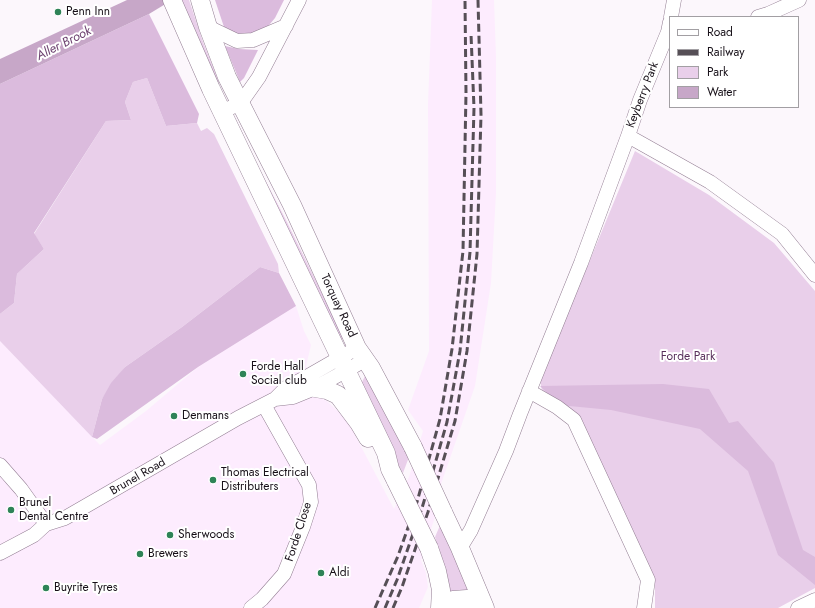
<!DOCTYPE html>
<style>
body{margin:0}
#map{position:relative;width:815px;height:608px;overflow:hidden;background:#fcf7fc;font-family:Jost,sans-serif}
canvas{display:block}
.legend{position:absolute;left:669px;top:16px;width:130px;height:92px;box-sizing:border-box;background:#fff;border:1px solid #a29fa3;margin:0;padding:5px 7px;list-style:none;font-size:12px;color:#171018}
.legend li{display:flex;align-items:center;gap:8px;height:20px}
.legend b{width:20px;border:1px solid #a29fa3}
</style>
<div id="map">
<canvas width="815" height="608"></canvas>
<ul class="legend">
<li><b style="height:5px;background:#fff"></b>Road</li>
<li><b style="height:5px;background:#564f56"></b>Railway</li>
<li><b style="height:11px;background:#e9cfea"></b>Park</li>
<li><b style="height:11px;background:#c7a7c8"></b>Water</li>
</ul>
</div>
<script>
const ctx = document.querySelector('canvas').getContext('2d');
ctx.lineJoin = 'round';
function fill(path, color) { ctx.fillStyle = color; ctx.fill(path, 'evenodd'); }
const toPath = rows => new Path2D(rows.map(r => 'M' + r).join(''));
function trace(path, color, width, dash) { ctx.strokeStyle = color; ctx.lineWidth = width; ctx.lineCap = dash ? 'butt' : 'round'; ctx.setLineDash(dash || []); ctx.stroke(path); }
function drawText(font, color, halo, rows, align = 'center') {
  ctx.font = font + ' Jost,sans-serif'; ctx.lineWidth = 4; ctx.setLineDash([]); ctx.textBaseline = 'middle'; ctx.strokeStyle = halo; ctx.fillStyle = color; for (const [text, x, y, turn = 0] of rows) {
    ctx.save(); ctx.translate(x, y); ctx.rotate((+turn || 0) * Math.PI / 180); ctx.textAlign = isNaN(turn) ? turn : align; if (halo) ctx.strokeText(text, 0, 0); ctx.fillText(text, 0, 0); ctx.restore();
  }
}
fill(toPath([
 [432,0,494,0,496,57,496,193,491,283,475,386,440,487,436,514,421,560,426,573,428,587,419,608,0,608,0,341,100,445,146,411,198,367,296,306,304,331,311,345,306,366,321,397,328,402,347,420,394,509,409,477,423,431,408,410,429,351,428,104]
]), '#fdecfe');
fill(toPath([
 [181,0,189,0,203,42,219,82,213,84],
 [147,78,166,126,197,123,201,131,207,128,214,134,278,264,279,273,260,267,182,327,125,367,102,399,92,437,0,341,0,314,14,303,17,274,44,249,34,234,106,121,131,120,125,102,133,82],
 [239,130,286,220,343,336,342,341],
 [635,151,709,195,774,243,815,291,815,588,778,608,655,608,655,582,582,429,543,395,540,381],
 [366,374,409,457,403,473,400,468,399,469,361,384],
 [441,523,473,595,449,597,447,574,435,537]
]), '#e9cfea');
fill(toPath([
 [215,0,284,0,275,18,264,31,242,36,224,27],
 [149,14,199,114,197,123,166,126,147,78,133,82,125,102,131,120,106,121,34,233,44,249,17,274,14,303,0,314,0,84],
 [225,46,239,49,258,50,244,78,240,82],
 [260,267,279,273,296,306,198,367,97,439,92,437,102,399,111,383,125,367,182,327],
 [663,384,709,389,729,423,738,421,774,463,803,550,815,557,815,585,778,555,748,471,700,429,611,410,559,405,540,386]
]), '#dbbbdd');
fill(toPath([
 [127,0,172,0,149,14,0,84,0,59]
]), '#c7a7c8');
const minor = toPath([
 [671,17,674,0],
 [758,17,768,14,799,0],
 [208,27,237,41,253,40,286,26],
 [222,111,240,104,259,77,299,0],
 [628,136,640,100,668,32,670,22],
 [529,391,557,407,574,420,648,580,644,608],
 [275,399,293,397,315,388,365,360],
 [0,465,21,489,46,524],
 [460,548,471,530,506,451,520,414,581,263,628,136,710,182,782,234,815,275],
 [0,553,34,535,46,524,65,518,238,418,275,399,286,388,303,379,357,348],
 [251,608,262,599,284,574,303,527,311,502,309,485,264,405],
 [798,608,815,600]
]);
const major = toPath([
 [172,0,211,89,386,453,390,469,396,481],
 [200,0,208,27,227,77,292,205,357,348,371,368,413,447],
 [315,388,327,390,338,395,359,423,368,438],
 [443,512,460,548,485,608],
 [429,548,437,571,441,590,440,608],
 [441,608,453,600,467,599,483,605]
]);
trace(minor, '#937e93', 15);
trace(major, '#937e93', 19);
trace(minor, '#fff', 14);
trace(major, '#fff', 18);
trace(toPath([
 [375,608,398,556,417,502,440,419,452,349,463,251,466,93,465,0],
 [385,608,397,580,422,508,435,464,447,422,460,351,470,252,474,108,471,34],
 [393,608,402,587,428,512,455,421,467,351,477,254,481,115,478,0]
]), '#564f56', 3, [8, 4]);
const majorBridge = toPath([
 [413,447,443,512],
 [396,481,429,548]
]);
trace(majorBridge, '#937e93', 19, []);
trace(majorBridge, '#fff', 18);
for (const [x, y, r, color] of [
 [58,12,4,"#2e8357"],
 [243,374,4,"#2e8357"],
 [174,416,4,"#2e8357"],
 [213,480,4,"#2e8357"],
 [11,510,4,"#2e8357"],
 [170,535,4,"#2e8357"],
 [140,554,4,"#2e8357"],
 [321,573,4,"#2e8357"],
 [46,588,4,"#2e8357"]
]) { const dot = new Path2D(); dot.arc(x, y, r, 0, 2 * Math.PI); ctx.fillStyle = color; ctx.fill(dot); trace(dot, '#fff', 1.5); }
drawText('12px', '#171018', '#fff', [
 ["Penn Inn",66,12],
 ["Forde Hall",251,367],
 ["Social club",251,381],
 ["Denmans",182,416],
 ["Thomas Electrical",221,473],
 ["Distributers",221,487],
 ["Brunel",19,503],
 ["Dental Centre",19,517],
 ["Sherwoods",178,535],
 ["Brewers",148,554],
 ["Aldi",329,573],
 ["Buyrite Tyres",54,588]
], 'left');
drawText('12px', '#171018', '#fff', [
 ["Keyberry Park",643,95,-69],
 ["Torquay Road",338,306,65],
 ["Brunel Road",138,477,-30],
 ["Forde Close",299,532,-72]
]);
drawText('12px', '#582f5b', '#fff', [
 ["Forde Park",688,357]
]);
drawText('italic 13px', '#6d4270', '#fff', [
 ["Aller Brook",64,44,-27]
]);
</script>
